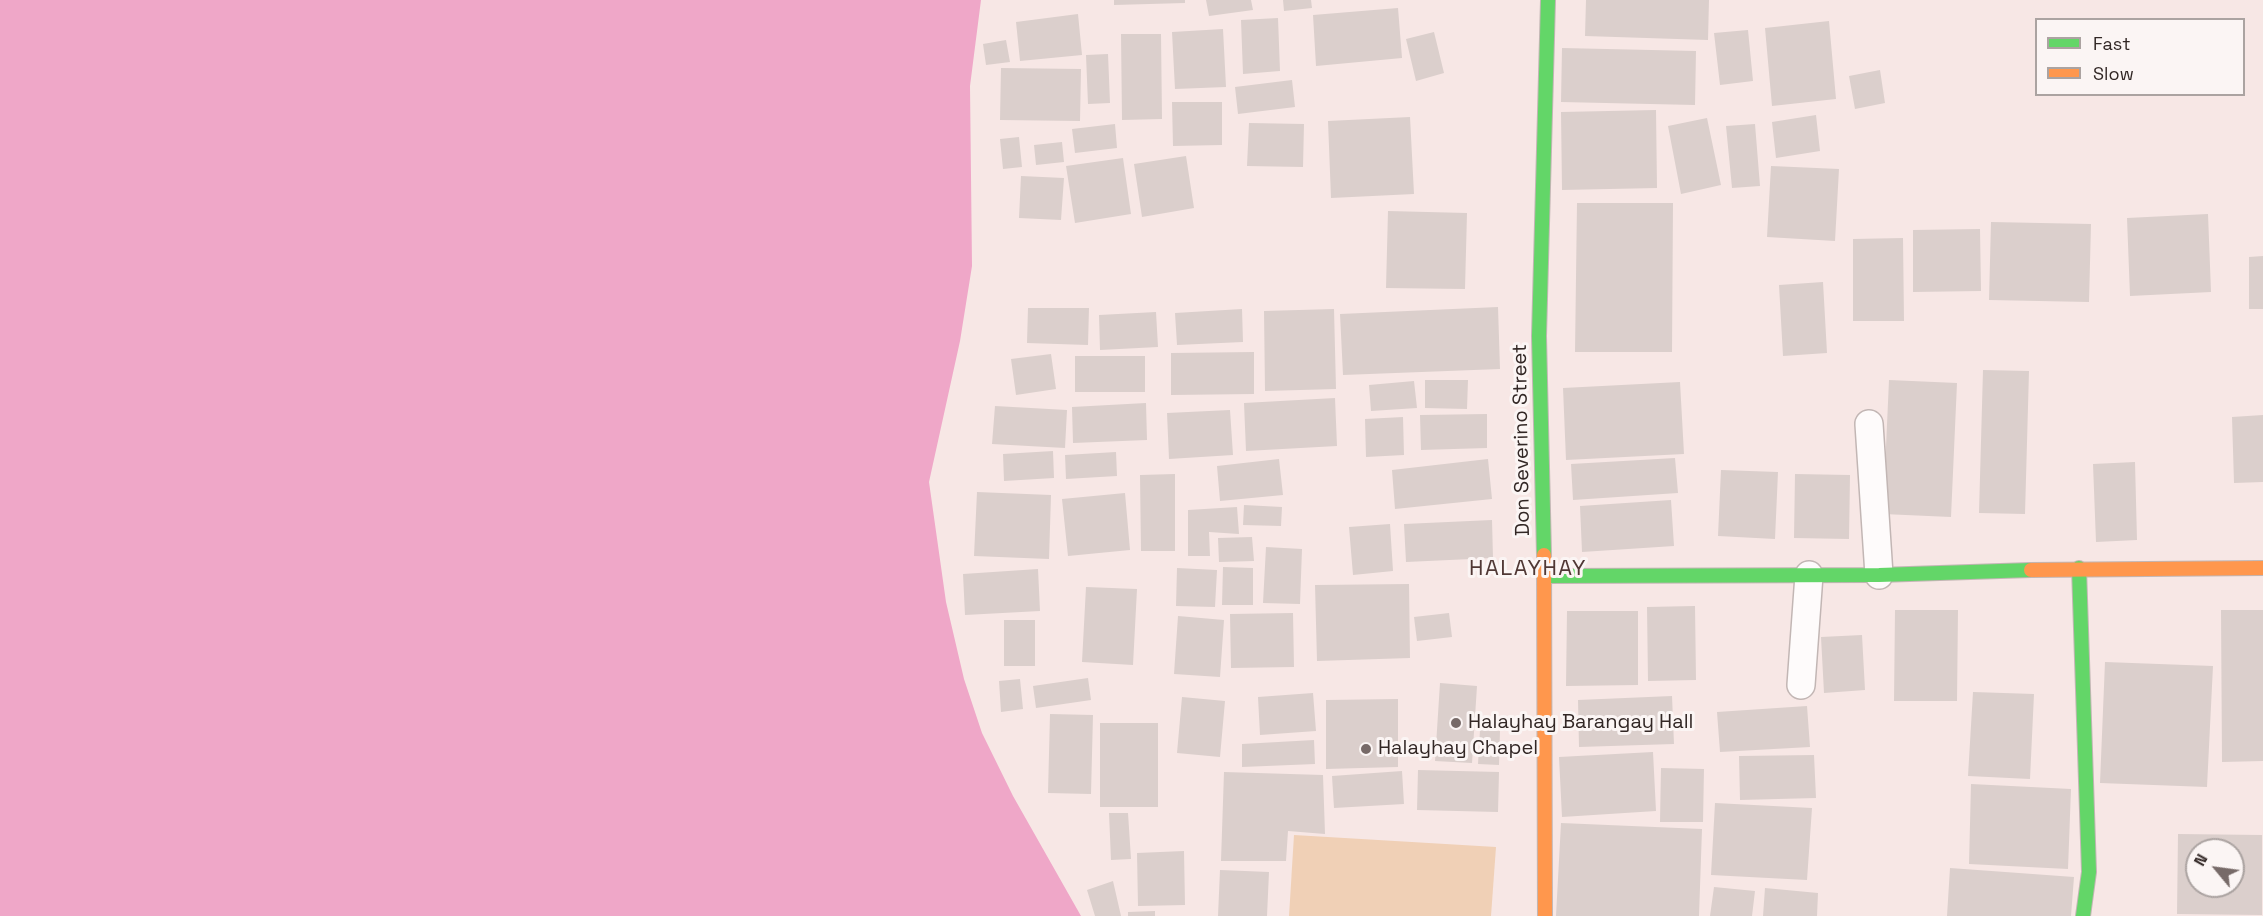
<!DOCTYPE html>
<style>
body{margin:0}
#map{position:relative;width:2263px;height:916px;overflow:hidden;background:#f7e7e5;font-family:"Space Grotesk",sans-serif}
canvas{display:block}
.legend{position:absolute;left:2035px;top:18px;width:210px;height:78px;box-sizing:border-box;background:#fbf5f4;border:2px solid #aba3a1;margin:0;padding:8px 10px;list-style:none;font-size:18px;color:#322725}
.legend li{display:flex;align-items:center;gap:12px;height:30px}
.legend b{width:30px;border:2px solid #aba3a1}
.north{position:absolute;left:2185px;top:838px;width:60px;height:60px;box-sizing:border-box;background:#fbf5f4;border:2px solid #aba3a1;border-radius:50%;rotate:299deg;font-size:16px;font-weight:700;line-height:24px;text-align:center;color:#322725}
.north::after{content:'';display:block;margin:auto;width:21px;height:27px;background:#776a68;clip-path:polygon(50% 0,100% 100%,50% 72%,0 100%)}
</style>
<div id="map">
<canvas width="2263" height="916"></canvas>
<ul class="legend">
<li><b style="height:8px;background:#63d668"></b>Fast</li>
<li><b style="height:8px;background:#ff974d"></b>Slow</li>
</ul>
<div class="north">N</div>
</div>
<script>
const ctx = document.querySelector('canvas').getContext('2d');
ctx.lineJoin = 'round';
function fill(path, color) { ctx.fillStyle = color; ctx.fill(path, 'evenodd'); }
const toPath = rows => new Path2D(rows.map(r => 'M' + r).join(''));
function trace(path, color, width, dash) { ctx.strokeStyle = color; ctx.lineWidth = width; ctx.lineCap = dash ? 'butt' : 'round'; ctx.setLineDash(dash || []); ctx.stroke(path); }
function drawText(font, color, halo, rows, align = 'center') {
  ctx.font = font + ' "Space Grotesk",sans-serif'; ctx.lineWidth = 6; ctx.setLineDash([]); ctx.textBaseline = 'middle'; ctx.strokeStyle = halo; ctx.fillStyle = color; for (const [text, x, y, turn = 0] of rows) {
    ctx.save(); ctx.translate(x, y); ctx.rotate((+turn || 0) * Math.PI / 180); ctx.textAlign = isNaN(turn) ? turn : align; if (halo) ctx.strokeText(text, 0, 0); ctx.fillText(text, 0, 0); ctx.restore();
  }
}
fill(toPath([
 [1294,835,1496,847,1491,916,1289,916]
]), '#f0d0b6');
fill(toPath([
 [0,0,981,0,970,86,972,266,960,341,929,482,946,602,964,679,982,733,1013,796,1081,916,0,916]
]), '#efa7c8');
fill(toPath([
 [1114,0,1185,0,1185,3,1114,5],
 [1206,0,1251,0,1253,10,1209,16],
 [1283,0,1311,0,1312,8,1284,11],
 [1586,0,1709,0,1708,40,1585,36],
 [1398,8,1402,58,1316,66,1313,15],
 [1078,14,1082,55,1020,61,1016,22],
 [1278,18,1280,71,1243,74,1241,20],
 [1829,21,1836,99,1772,106,1765,28],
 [1223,29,1226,87,1175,89,1172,32],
 [1748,30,1753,81,1720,85,1714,33],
 [1434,32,1444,73,1416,81,1406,39],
 [1121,34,1161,34,1162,119,1122,120],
 [1006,40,1010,62,986,65,983,44],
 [1562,48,1696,51,1695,105,1561,102],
 [1108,54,1110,103,1088,104,1086,55],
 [1001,68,1081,69,1080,121,1000,120],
 [1880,70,1885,103,1855,109,1849,76],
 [1292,80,1295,107,1238,114,1235,87],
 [1172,102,1222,102,1222,145,1173,146],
 [1656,110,1657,188,1562,190,1561,112],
 [1816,115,1820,151,1776,158,1772,122],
 [1410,117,1414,194,1331,198,1328,121],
 [1707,118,1721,185,1681,194,1668,126],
 [1249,123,1304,124,1303,167,1247,166],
 [1115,124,1117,148,1075,153,1072,129],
 [1755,124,1760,186,1732,188,1726,126],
 [1019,137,1022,167,1003,169,1000,139],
 [1062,142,1064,162,1036,165,1034,145],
 [1186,156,1194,208,1142,217,1134,164],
 [1123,158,1131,214,1075,223,1066,166],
 [1771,166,1839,169,1835,241,1767,237],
 [1021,176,1064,178,1061,220,1019,218],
 [1577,203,1673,203,1672,352,1575,352],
 [1388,211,1467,213,1465,289,1386,288],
 [2208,214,2211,292,2130,296,2127,218],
 [1991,222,2091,224,2089,302,1989,300],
 [1980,229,1981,291,1913,292,1913,230],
 [1903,238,1904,321,1853,321,1853,239],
 [2263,256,2263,309,2249,309,2249,257],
 [1823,282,1827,353,1783,356,1779,285],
 [1498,307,1500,369,1343,375,1340,314],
 [1028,308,1089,308,1088,345,1027,343],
 [1242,309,1243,342,1177,345,1175,313],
 [1334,309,1336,389,1265,391,1264,311],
 [1156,312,1158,347,1100,350,1099,315],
 [1254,352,1254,394,1171,395,1171,353],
 [1051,354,1056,389,1016,395,1011,359],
 [1075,356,1145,356,1145,392,1075,392],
 [1983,370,2029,371,2025,514,1979,513],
 [1425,380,1468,380,1467,409,1425,408],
 [1889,380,1957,383,1951,517,1883,514],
 [1414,381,1417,408,1371,411,1369,385],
 [1680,382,1684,454,1566,460,1563,388],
 [1335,398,1337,446,1246,451,1244,403],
 [1146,403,1147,440,1073,443,1072,407],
 [995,406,1067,410,1065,448,992,444],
 [1230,410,1233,455,1169,459,1167,413],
 [1487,414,1487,448,1421,450,1420,415],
 [2263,415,2263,482,2234,483,2232,417],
 [1403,417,1404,455,1366,457,1365,419],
 [1053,451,1054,478,1004,481,1003,454],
 [1116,452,1117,476,1066,479,1065,455],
 [1675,458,1678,493,1573,500,1571,464],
 [1279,459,1283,495,1220,501,1217,466],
 [1488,459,1492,499,1395,509,1392,470],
 [2135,462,2137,540,2096,542,2093,464],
 [1721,470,1778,472,1775,539,1718,536],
 [1175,474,1175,551,1141,551,1140,475],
 [1795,474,1850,475,1849,539,1794,538],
 [977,492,1051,495,1049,559,974,556],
 [1125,493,1130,550,1068,556,1062,499],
 [1671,500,1674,546,1582,552,1580,506],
 [1244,505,1282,507,1281,526,1243,525],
 [1237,507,1239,534,1209,532,1210,556,1188,556,1188,510],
 [1492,520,1493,558,1406,562,1404,524],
 [1390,524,1393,571,1353,575,1349,527],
 [1252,537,1254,561,1219,562,1218,538],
 [1266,547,1302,549,1300,604,1263,603],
 [1223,567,1253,568,1253,605,1222,605],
 [1177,568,1217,570,1215,607,1176,606],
 [1038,569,1040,611,965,615,963,574],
 [1409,584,1410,658,1317,661,1315,585],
 [1086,587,1137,589,1133,665,1082,662],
 [1695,606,1696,680,1648,681,1647,607],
 [1895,610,1958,610,1957,701,1894,701],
 [2221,610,2263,610,2263,761,2222,762],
 [1567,611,1638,611,1638,685,1566,686],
 [1293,613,1294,667,1231,668,1230,614],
 [1449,613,1452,637,1417,641,1414,617],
 [1178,616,1224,620,1220,677,1174,674],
 [1004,620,1035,620,1035,666,1004,666],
 [1862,635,1865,690,1824,693,1821,637],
 [2105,662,2213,666,2207,787,2100,783],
 [1088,678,1091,700,1036,708,1033,686],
 [1020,679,1023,709,1001,712,999,681],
 [1440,683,1477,686,1472,763,1435,761],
 [1973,692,2034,694,2030,779,1968,776],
 [1313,693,1316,731,1260,735,1258,697],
 [1672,696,1674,744,1579,747,1578,700],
 [1182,697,1225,701,1220,757,1177,753],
 [1398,699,1398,767,1326,769,1326,700],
 [1807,706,1810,747,1720,752,1717,712],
 [1050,714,1093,715,1091,794,1048,793],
 [1100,723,1158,723,1158,807,1100,807],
 [1480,730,1500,731,1499,765,1478,764],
 [1314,740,1315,764,1242,767,1242,744],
 [1653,752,1656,811,1562,817,1559,757],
 [1814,755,1816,798,1740,800,1739,756],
 [1661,768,1704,769,1703,822,1660,822],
 [1418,770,1499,772,1498,812,1417,810],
 [1402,771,1404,804,1334,808,1332,776],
 [1224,772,1323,775,1325,834,1288,831,1286,861,1221,861],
 [1971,784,2071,789,2068,869,1969,864],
 [1715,803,1812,808,1807,880,1711,875],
 [1109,813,1128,813,1131,859,1111,860],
 [1561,823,1702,829,1699,916,1556,916],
 [2178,834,2262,835,2262,915,2177,914],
 [2197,850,2233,850,2233,886,2197,886],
 [1184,851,1185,905,1138,906,1137,853],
 [1950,868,2074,877,2071,916,1947,916],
 [1220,870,1269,872,1267,916,1218,916],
 [1113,881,1121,916,1095,916,1087,890],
 [1714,887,1755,891,1752,916,1710,916],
 [1765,888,1818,893,1817,916,1763,916],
 [1155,911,1155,916,1128,916,1128,912]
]), '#dbcfcc');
const lane = toPath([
 [1869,424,1879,575],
 [1801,685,1809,575]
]);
const fast = toPath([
 [1544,555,1539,336,1548,0],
 [2079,568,2089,872,2083,916],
 [1544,576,1879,575,2031,570]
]);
const slow = toPath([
 [1544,555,1545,916],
 [2031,570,2263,568]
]);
trace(lane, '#c2b6b4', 30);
trace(fast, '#c2b6b4', 16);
trace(slow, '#c2b6b4', 16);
trace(lane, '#fefbfb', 27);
trace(fast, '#63d668', 14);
trace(slow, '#ff974d', 14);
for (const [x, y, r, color] of [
 [1456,723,6,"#776a68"],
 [1366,749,6,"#776a68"]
]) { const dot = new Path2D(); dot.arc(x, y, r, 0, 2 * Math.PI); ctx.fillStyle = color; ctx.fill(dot); trace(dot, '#fbf5f4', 2); }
drawText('20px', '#322725', '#fbf5f4', [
 ["Don Severino Street",1522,440,-91]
]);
drawText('20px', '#322725', '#fbf5f4', [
 ["Halayhay Barangay Hall",1468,723],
 ["Halayhay Chapel",1378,749]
], 'left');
ctx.letterSpacing = '1.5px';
drawText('22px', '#503835', '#fbf5f4', [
 ["HALAYHAY",1528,569]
]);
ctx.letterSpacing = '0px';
</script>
